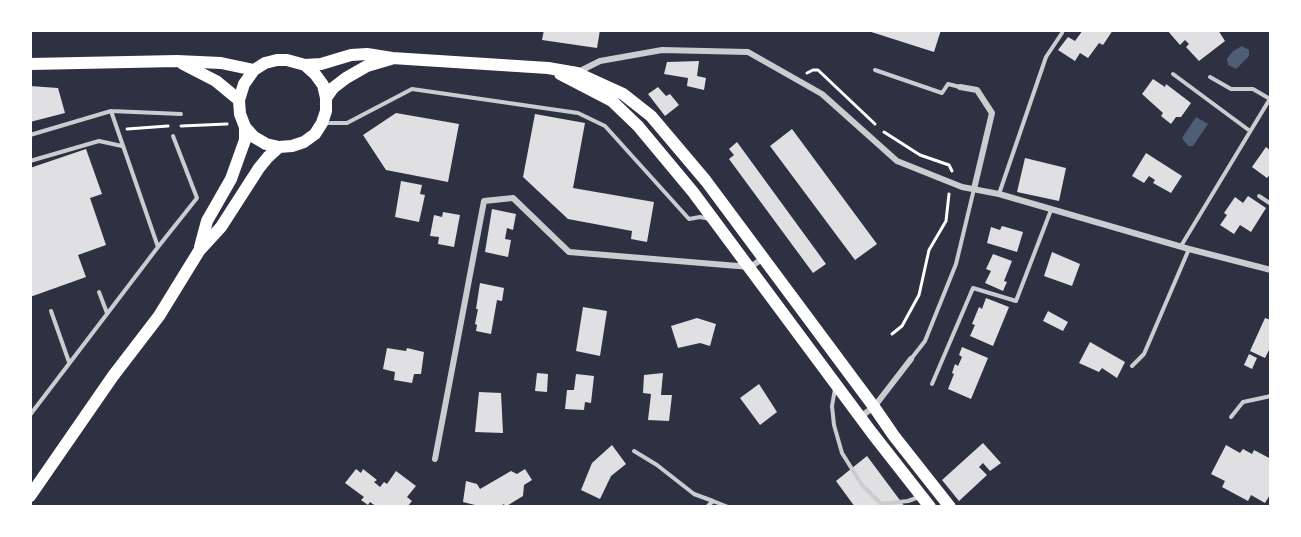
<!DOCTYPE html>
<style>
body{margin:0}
#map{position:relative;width:1301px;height:537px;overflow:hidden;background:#2d3142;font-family:Manrope,sans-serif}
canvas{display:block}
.frame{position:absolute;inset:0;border:32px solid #fff;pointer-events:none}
</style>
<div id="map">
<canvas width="1301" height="537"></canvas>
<div class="frame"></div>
</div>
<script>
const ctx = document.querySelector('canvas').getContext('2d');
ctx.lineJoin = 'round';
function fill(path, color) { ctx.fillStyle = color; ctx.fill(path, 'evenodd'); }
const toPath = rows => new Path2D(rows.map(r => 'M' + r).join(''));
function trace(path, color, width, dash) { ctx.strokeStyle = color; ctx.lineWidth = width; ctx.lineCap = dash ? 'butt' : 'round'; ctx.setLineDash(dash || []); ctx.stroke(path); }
fill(toPath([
 [1242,46,1249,50,1249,56,1236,69,1228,65,1227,59,1233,51],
 [1196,117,1208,124,1193,146,1188,146,1182,138]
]), '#4f5d75');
fill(toPath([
 [544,30,600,30,597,48,542,40],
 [865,30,941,30,934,52],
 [1083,30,1113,30,1103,45,1099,43,1088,58,1080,53,1075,61,1058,50,1068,37,1075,41],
 [1167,30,1218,30,1225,41,1199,61,1186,47,1189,44,1185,40,1180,45],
 [699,61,697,76,706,78,704,90,687,86,688,78,664,74,667,62],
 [1153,79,1165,87,1166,84,1191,103,1181,117,1176,117,1171,124,1161,116,1163,113,1142,94],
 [30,86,58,88,65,113,30,122],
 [658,87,666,96,670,94,679,105,665,116,648,94],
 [396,113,459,124,448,182,386,170,363,135],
 [535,114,585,123,573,188,654,202,647,242,631,239,632,231,568,219,523,177],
 [792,129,877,244,855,260,770,146],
 [737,142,826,264,813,273,729,159,734,155,729,149],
 [1266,147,1271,151,1271,173,1267,178,1252,167],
 [86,149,102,194,90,198,106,245,78,255,86,277,30,297,30,168],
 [1146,153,1182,176,1171,193,1153,183,1155,180,1149,176,1144,183,1132,176],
 [1025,158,1066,168,1059,201,1017,192],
 [401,181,422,185,420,194,425,195,419,222,395,217],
 [1248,196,1266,208,1251,232,1240,225,1234,234,1220,225,1227,215,1224,213,1235,197,1243,203],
 [492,209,516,214,513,230,507,228,505,239,511,240,508,257,485,252],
 [443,212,460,215,454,247,438,244,439,237,430,236,434,215,442,217],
 [1002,226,1023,232,1017,252,987,243,991,227,1000,230],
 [1052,252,1080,264,1072,286,1044,276],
 [993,254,1012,261,1004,281,1007,282,1003,291,985,283,991,271,986,269],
 [480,283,504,288,502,301,497,300,491,334,476,331,477,325,475,324,478,309,476,309],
 [986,298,1009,307,993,346,970,336,975,325,972,324,979,307,982,309],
 [583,307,607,311,600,356,576,351],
 [1048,311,1068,322,1063,331,1043,321],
 [697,318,716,324,710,346,700,343,678,348,671,326],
 [1265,318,1271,320,1271,346,1265,358,1250,351],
 [1090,342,1125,362,1117,378,1102,368,1099,372,1079,363],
 [962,347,988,358,971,399,948,389,954,374,952,373,955,364,958,366,962,357,959,355],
 [387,348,406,351,407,348,424,352,421,374,414,374,412,383,394,380,395,372,383,369],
 [1249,354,1257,358,1252,369,1244,365],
 [537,373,548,374,547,392,535,391],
 [663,373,661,395,672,395,669,421,648,420,651,394,643,393,644,375],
 [576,374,594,376,591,403,585,402,584,410,565,409,567,390,574,390],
 [759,384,777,412,760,425,740,398],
 [479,392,501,393,503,433,475,432],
 [983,443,1001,463,990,471,983,463,979,467,987,475,959,501,942,480],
 [612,445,626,464,611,476,600,499,581,490,592,463],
 [1226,445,1240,453,1243,449,1252,454,1254,450,1271,459,1271,493,1265,503,1251,495,1248,501,1222,487,1225,481,1211,474],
 [867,456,905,507,855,507,836,481],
 [356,469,361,473,363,469,377,480,374,482,380,487,384,482,387,484,396,471,416,486,407,497,412,501,407,507,377,507,370,502,368,505,361,500,364,497,345,483],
 [525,469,532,480,524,485,523,496,505,507,504,504,499,507,483,507,463,502,466,481,477,484,480,489,511,471,517,474]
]), '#e0e0e3');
trace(toPath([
 [807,73,813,70,818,70,875,124],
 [181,126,227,124],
 [127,129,168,126],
 [884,132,920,155,949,165,952,171],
 [892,334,902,326,919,295,929,250,946,221,949,194]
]), '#fff', 3);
trace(toPath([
 [875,70,942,93,948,84,960,87],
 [1173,74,1250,131],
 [1210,77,1231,89,1253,89,1270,99],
 [326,123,347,123,412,89,578,113,605,126,689,219,700,217,710,219],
 [30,135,111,111],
 [30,161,99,141,122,146],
 [999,194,1046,57,1062,33],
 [1259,196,1271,204],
 [1181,246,1271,97],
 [158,247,197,198,173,136],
 [99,292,107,313],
 [51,311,69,362],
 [911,359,925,341,956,264,974,189],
 [1132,366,1144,354,1189,249],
 [932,384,973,288,1016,301,1051,210],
 [835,389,832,406,834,425,842,453,862,485,881,504,908,501,919,497],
 [30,415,158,247,111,111,181,114],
 [1231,417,1243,402,1271,396],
 [634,451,657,465,694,494,713,501],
 [707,507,713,501,728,507]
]), '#caccd0', 4);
trace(toPath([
 [578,72,600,61,662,50,748,52,822,94,897,161,962,187,999,194,1189,249,1271,270],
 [960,87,977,90,992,113,974,189],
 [860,417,874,407,911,359],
 [435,459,484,201,513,198,569,252,750,267,764,258]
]), '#caccd0', 6);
trace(toPath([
 [30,64,177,61,221,63,254,70],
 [183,64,216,81,239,100],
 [305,65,321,64,351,55,367,54,392,58,548,68,577,73,623,94,651,116,706,181,874,407,894,436,950,507],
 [560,74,612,101,638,126,693,192,872,433,930,507],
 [326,98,323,85,315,74,305,65,287,60,277,60,265,63,254,70,244,84,239,100,240,114,245,127,254,137,266,144,279,147,292,146,304,142,315,134,322,123,326,111,326,98,333,88,346,78,367,66,391,59],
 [200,247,207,221,231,179,245,140,245,127],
 [30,496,113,376,159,316,199,251,221,227,259,168,268,157,279,147]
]), '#fff', 12);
</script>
